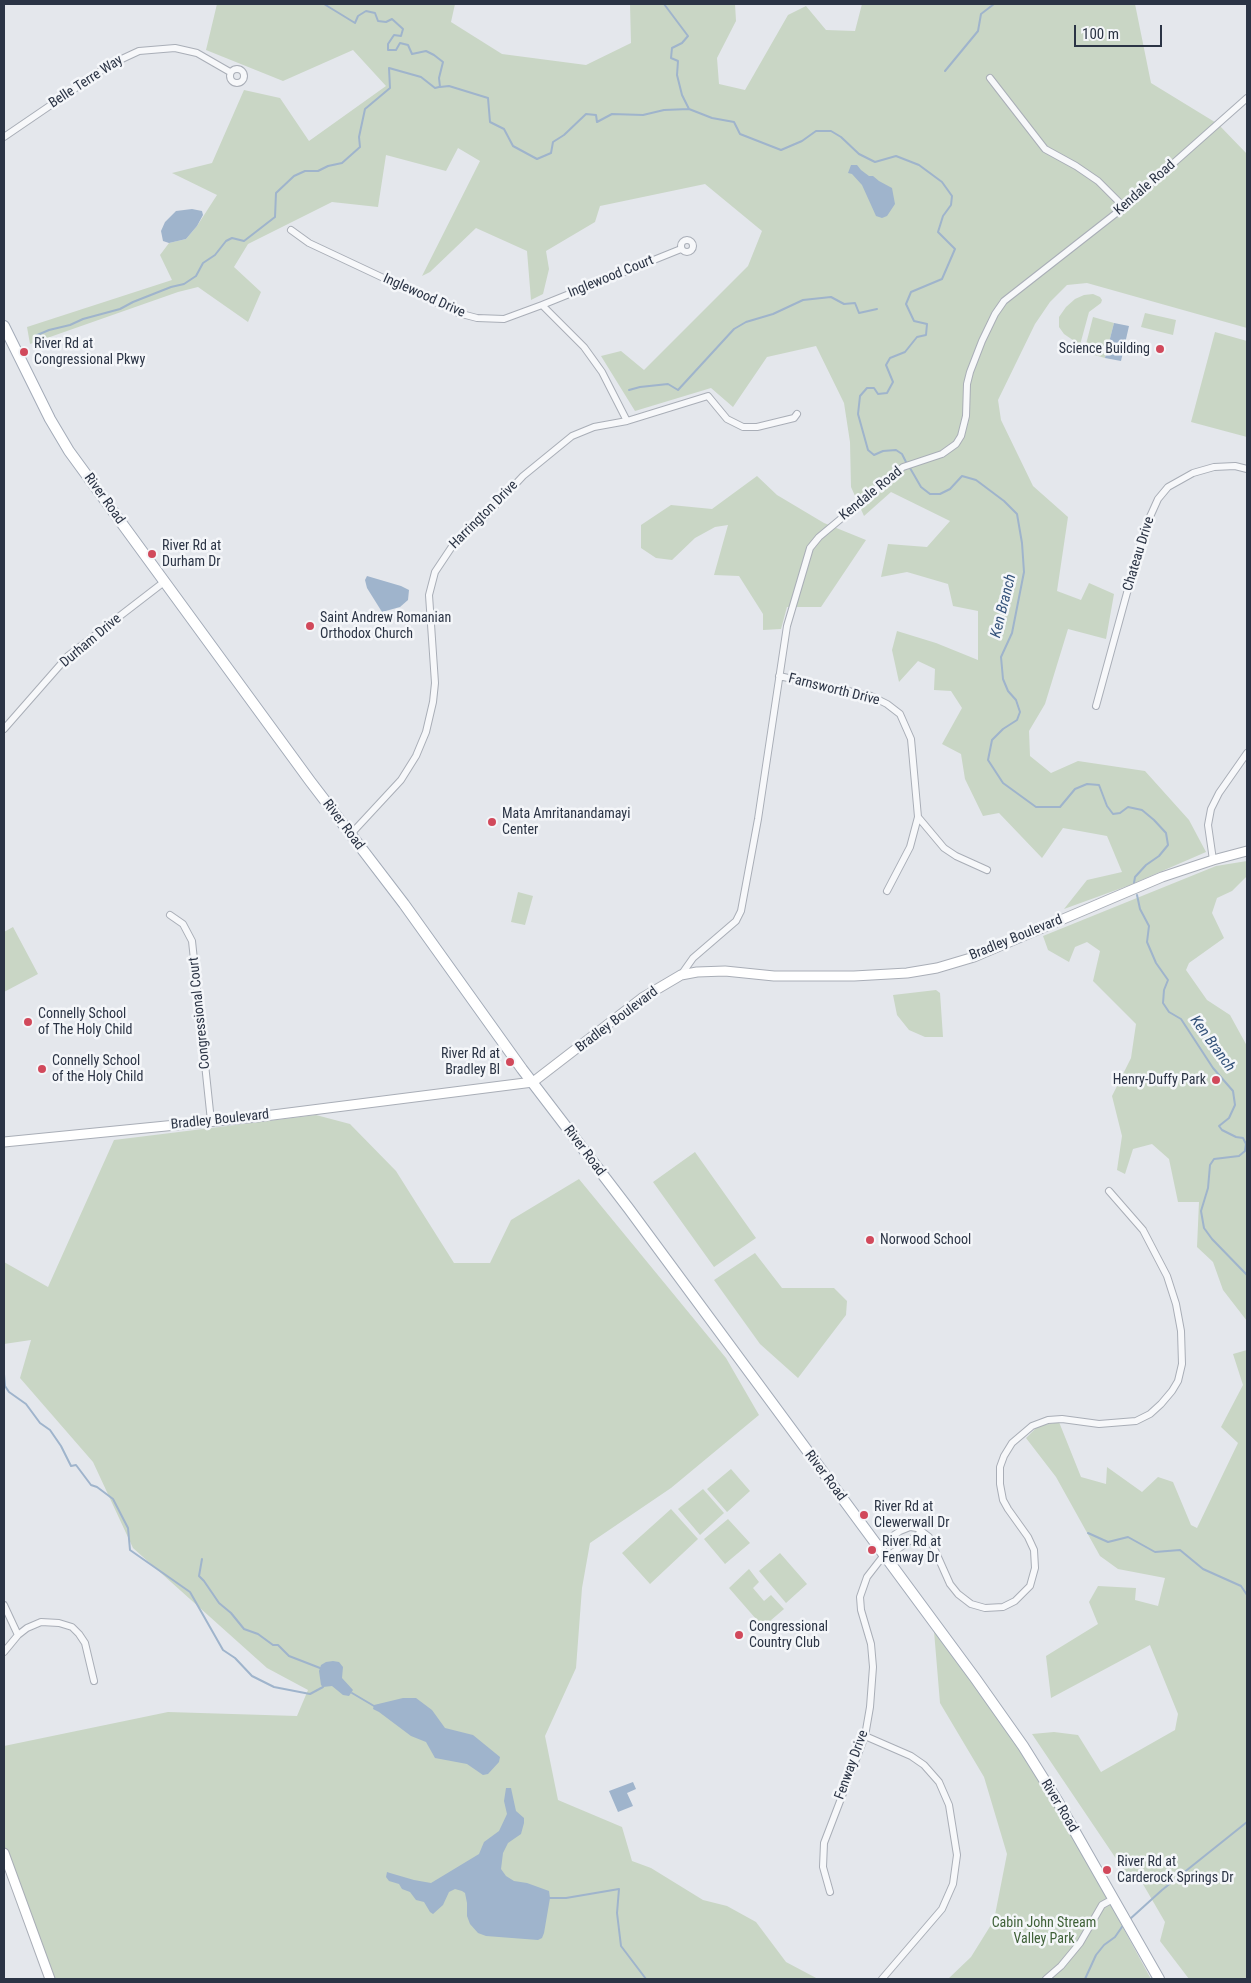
<!DOCTYPE html>
<style>
body{margin:0}
#map{position:relative;width:1251px;height:1983px;overflow:hidden;background:#e4e7ec;font-family:"Roboto Condensed",sans-serif}
canvas{display:block}
.frame{position:absolute;inset:0;border:5px solid #2b3445;pointer-events:none}
.scale{position:absolute;left:1074px;top:25px;width:88px;height:22px;box-sizing:border-box;border:2px solid #2b3445;border-top:0;padding-left:6px;font-size:15px;line-height:18px;white-space:nowrap;color:#2b3445;-webkit-text-stroke:4px #f4f6f9;paint-order:stroke}
</style>
<div id="map">
<canvas width="1251" height="1983"></canvas>
<div class="frame"></div>
<div class="scale">100 m</div>
</div>
<script>
const ctx = document.querySelector('canvas').getContext('2d');
ctx.lineJoin = 'round';
function fill(path, color) { ctx.fillStyle = color; ctx.fill(path, 'evenodd'); }
const toPath = rows => new Path2D(rows.map(r => 'M' + r).join(''));
function trace(path, color, width, dash) { ctx.strokeStyle = color; ctx.lineWidth = width; ctx.lineCap = dash ? 'butt' : 'round'; ctx.setLineDash(dash || []); ctx.stroke(path); }
function drawText(font, color, halo, rows, align = 'center') {
  ctx.font = font + ' "Roboto Condensed",sans-serif'; ctx.lineWidth = 5; ctx.setLineDash([]); ctx.textBaseline = 'middle'; ctx.strokeStyle = halo; ctx.fillStyle = color; for (const [text, x, y, turn = 0] of rows) {
    ctx.save(); ctx.translate(x, y); ctx.rotate((+turn || 0) * Math.PI / 180); ctx.textAlign = isNaN(turn) ? turn : align; if (halo) ctx.strokeText(text, 0, 0); ctx.fillText(text, 0, 0); ctx.restore();
  }
}
fill(toPath([
 [217,4,455,4,451,22,502,54,586,65,631,43,630,4,735,4,736,21,717,58,719,84,745,90,788,15,806,6,826,30,855,31,862,4,1135,4,1151,83,1218,124,1247,154,1247,328,1087,283,1067,285,1050,302,1035,324,998,400,1001,420,1033,486,1068,517,1057,591,1081,600,1089,583,1114,594,1106,639,1068,629,1045,704,1029,731,1030,756,1051,773,1078,761,1145,771,1189,820,1206,852,1130,885,1064,909,1087,880,1122,872,1107,836,1063,828,1042,858,999,813,983,816,965,779,961,754,942,744,962,708,951,691,934,690,935,669,918,661,899,682,892,650,897,631,936,643,978,660,978,611,953,606,948,584,907,572,881,577,888,544,927,547,950,521,891,492,864,516,851,487,850,442,844,403,816,346,767,357,733,407,711,388,635,411,601,356,621,351,644,370,748,266,762,231,705,184,600,206,595,222,546,251,549,269,543,294,531,300,527,251,476,228,430,272,422,276,480,161,458,148,446,171,386,155,378,207,332,202,248,244,234,267,261,292,248,322,198,287,178,292,30,344,27,327,172,280,160,255,169,243,186,239,197,226,217,195,172,173,212,163,244,90,280,98,309,141,386,86,353,50,283,81,206,50],
 [1093,294,1100,297,1102,300,1101,303,1089,312,1080,345,1064,334,1059,327,1059,317,1066,307,1075,299,1084,295],
 [1145,313,1176,320,1173,335,1141,327],
 [1093,317,1114,323,1105,358,1084,352],
 [1215,332,1247,341,1247,437,1191,422],
 [757,476,777,495,824,523,866,540,821,607,787,607,781,629,763,630,763,614,739,576,714,575,728,525,715,527,695,538,672,560,656,558,641,548,641,525,671,505,712,509],
 [1247,861,1247,876,1232,891,1217,898,1212,913,1224,938,1189,963,1186,970,1207,1000,1230,1015,1247,1046,1247,1321,1223,1290,1213,1262,1197,1247,1199,1202,1178,1202,1169,1159,1152,1144,1133,1149,1125,1174,1117,1170,1122,1136,1112,1096,1131,1058,1136,1024,1093,981,1100,951,1087,942,1075,947,1069,962,1048,950,1043,936,1216,866],
 [518,892,533,896,525,925,511,922],
 [13,927,38,974,4,992,4,932],
 [936,990,940,993,943,1037,925,1037,909,1030,897,1015,893,995],
 [316,1115,350,1124,396,1171,454,1263,490,1263,511,1220,579,1179,726,1358,759,1415,671,1488,590,1543,582,1588,576,1668,545,1736,558,1800,622,1827,632,1861,651,1868,703,1900,727,1906,756,1922,786,1962,818,1979,53,1979,4,1845,4,1746,168,1712,297,1716,308,1690,267,1668,133,1548,93,1462,20,1378,31,1340,4,1344,4,1262,48,1287,114,1140],
 [695,1152,756,1238,714,1267,653,1182],
 [755,1253,782,1288,834,1288,847,1301,846,1315,798,1378,760,1344,714,1280],
 [1247,1350,1247,1979,1189,1979,1160,1941,1165,1922,1140,1879,1125,1872,1032,1734,1054,1732,1078,1735,1101,1772,1175,1730,1178,1714,1150,1645,1051,1698,1046,1656,1098,1624,1089,1602,1098,1586,1136,1588,1135,1600,1158,1606,1165,1578,1118,1569,1100,1556,1056,1477,1026,1438,1038,1426,1059,1422,1081,1477,1106,1484,1107,1467,1142,1492,1158,1477,1173,1482,1191,1525,1197,1528,1238,1443,1221,1427,1243,1385,1233,1354],
 [731,1469,750,1491,727,1512,707,1489],
 [703,1489,724,1513,700,1535,678,1509],
 [671,1509,698,1539,650,1584,622,1553],
 [728,1519,750,1543,725,1564,704,1539],
 [780,1553,807,1584,786,1603,759,1571],
 [749,1569,759,1582,753,1588,764,1601,771,1595,784,1609,763,1627,729,1588],
 [934,1631,975,1678,1113,1899,1115,1913,1151,1979,948,1979,971,1957,994,1920,1007,1854,984,1777,940,1703]
]), '#c9d6c5');
fill(toPath([
 [851,165,857,165,861,170,869,176,873,176,879,181,892,188,895,204,887,216,882,218,876,216,862,185,852,174,848,173],
 [192,209,202,211,203,215,197,226,186,239,169,243,163,241,161,231,165,222,176,211],
 [1114,323,1129,326,1121,361,1105,358],
 [367,576,401,586,409,590,408,600,400,607,382,612,367,588,365,580],
 [333,1661,339,1662,343,1667,342,1678,353,1690,349,1696,343,1695,332,1686,323,1687,321,1685,319,1671,321,1665,326,1662],
 [403,1698,416,1698,432,1710,445,1728,473,1735,500,1757,499,1762,488,1774,483,1775,467,1764,435,1758,426,1742,411,1736,379,1712,373,1709,374,1705],
 [633,1782,636,1789,627,1793,633,1806,618,1812,609,1791],
 [506,1788,511,1788,516,1811,524,1818,524,1823,521,1834,508,1843,503,1853,501,1869,506,1876,514,1881,527,1883,549,1891,550,1898,544,1933,542,1938,538,1940,486,1936,478,1933,470,1924,467,1916,467,1903,465,1893,462,1891,455,1889,449,1892,443,1905,433,1914,430,1912,424,1902,416,1900,410,1892,402,1889,399,1884,389,1881,386,1877,387,1872,390,1873,414,1880,431,1883,479,1854,484,1842,499,1831,507,1814,504,1801]
]), '#9fb4cc');
trace(toPath([
 [324,4,355,23,358,16,366,11,375,13,378,21,386,22,392,19,403,29,401,36,394,35,388,44,388,50,396,50,400,43,408,45,412,54,426,51,434,55,443,62,439,78,440,87,449,86,488,98,490,122,504,129,513,146,537,159,551,153,553,142,564,135,586,114,596,115,597,122,612,114,643,115,664,110,689,109,712,118,734,122,740,134,781,150,802,141,816,131,831,131,841,137,859,154,875,162,896,156,919,165,942,182,952,196,951,205,943,216,938,232,955,249,942,279,911,292,906,304,914,321,927,324,926,335,917,337,905,352,890,358,886,365,893,382,887,393,878,394,874,388,867,388,860,396,858,414,868,450,874,455,883,451,896,450,902,454,907,464],
 [664,4,688,36,682,43,672,48,671,58,678,61,677,75,682,95,689,109],
 [945,71,978,31,981,14,994,4],
 [35,336,49,330,70,325,83,319,120,309,133,302,171,287,184,284,196,276,203,263,215,255,226,241,232,238,244,241,275,217,276,193,294,176,305,171,318,171,328,166,342,163,360,147,359,137,365,109,390,88,389,68,421,77,435,88,439,87],
 [629,390,640,387,668,384,678,390,734,329,746,322,773,314,803,300,831,297,844,304,855,303,859,313,877,309],
 [910,468,921,487,930,494,940,494,950,489,962,476,976,480,1004,501,1017,514,1022,543,1024,572,1012,633,1001,657,1003,679,1008,691,1016,700,1020,712,1017,720,1003,729,992,740,988,760,1003,783,1036,807,1060,807,1075,789,1087,784,1099,785,1107,806,1113,814,1120,813,1128,807,1142,810,1154,820,1166,833,1168,845,1159,856,1146,865,1135,877,1134,883],
 [1137,895,1140,909,1149,926,1147,942,1156,963,1168,980,1164,990,1163,1003,1169,1012,1181,1019,1213,1068,1233,1091,1235,1105,1229,1118,1219,1126,1222,1130,1236,1137,1243,1138,1246,1144,1245,1151,1239,1156,1214,1159,1210,1165,1208,1188,1201,1211,1204,1228,1212,1239,1247,1275],
 [4,1374,5,1386,9,1392,26,1404,40,1423,50,1430,61,1446,71,1466,76,1465,91,1485,97,1487,113,1499,128,1528,130,1550,190,1592,223,1650,235,1658,252,1676,274,1687,310,1694,323,1687],
 [1088,1533,1108,1542,1128,1537,1155,1552,1180,1550,1203,1569,1241,1586,1247,1595],
 [202,1559,199,1576,204,1581,219,1603,231,1613,244,1629,258,1634,273,1645,278,1645,289,1656,320,1668],
 [352,1693,374,1706],
 [550,1898,566,1898,619,1889,617,1913,621,1946,646,1979],
 [1130,1919,1162,1890,1247,1822],
 [1085,1979,1096,1955,1104,1945,1115,1937,1124,1924]
]), '#9fb4cc', 2);
const minor = toPath([
 '230 76a7 7 0 1 1 14 0a7 7 0 1 1-14 0Z',
 [990,78,1045,149,1076,166,1098,181,1124,207],
 [4,137,111,64,139,51,175,48,197,53,230,72],
 [291,230,309,243,458,313,477,318,504,319,542,305,584,347,602,372,627,421],
 '681 246a6 6 0 1 1 12 0a6 6 0 1 1-12 0Z',
 [542,305,681,249],
 [779,676,871,696,887,704,900,714,911,739,918,817,944,848,956,856,987,870],
 [1096,706,1142,538,1149,519,1158,499,1168,487,1193,473,1214,467,1235,466,1247,469],
 [4,729,68,656,164,582],
 [350,835,401,780,416,756,426,732,433,702,435,683,429,595,435,572,451,548,480,522,523,476,572,436,594,427,627,421,708,396,727,419,743,427,757,427,794,418,797,414],
 [1213,860,1208,825,1211,809,1219,793,1247,753],
 [887,891,910,847,918,817],
 [170,915,183,924,192,941,211,1121],
 [681,975,693,958,736,921,741,911,758,819,787,626,810,548,819,537,903,467,942,454,956,444,961,436,966,416,967,384,970,372,982,341,995,314,1004,301,1124,207,1247,98],
 [878,1546,900,1531,910,1527,917,1528,929,1537,950,1584,958,1594,971,1604,985,1608,1003,1607,1015,1601,1030,1586,1035,1568,1034,1550,1028,1537,1008,1509,1003,1500,1000,1484,1000,1467,1004,1456,1012,1443,1032,1426,1048,1420,1062,1419,1099,1424,1136,1421,1150,1414,1161,1404,1172,1391,1178,1381,1182,1364,1181,1331,1176,1304,1167,1276,1143,1230,1109,1191],
 [4,1605,18,1635],
 [4,1652,18,1635,27,1628,41,1622,59,1623,72,1627,79,1634,85,1643,94,1681],
 [865,1736,911,1756,924,1765,939,1782,949,1805,957,1855,953,1884,942,1909,882,1979],
 [830,1892,823,1867,824,1843,865,1736,870,1707,873,1667,871,1644,861,1610,860,1597,867,1577,884,1555,891,1554,922,1532],
 [1046,1979,1061,1966,1080,1943,1102,1905,1113,1899]
]);
const secondary = toPath([
 [4,1142,257,1117,533,1082,642,998,681,975,697,972,725,971,774,976,854,976,907,973,937,968,974,957,1162,877,1213,860,1247,851],
 [4,1853,50,1979]
]);
const primary = toPath([
 [4,326,50,419,69,451,310,781,404,904,522,1069,629,1209,975,1678,1023,1746,1058,1802,1159,1979]
]);
trace(minor, '#a9aeb7', 8);
trace(secondary, '#a9aeb7', 11);
trace(primary, '#a3abb8', 12);
trace(minor, '#f7f8fa', 6);
trace(secondary, '#fff', 9);
trace(primary, '#fff', 10);
for (const [x, y, r, color] of [
 [1160,349,5,"#d1495b"],
 [24,352,5,"#d1495b"],
 [152,554,5,"#d1495b"],
 [310,626,5,"#d1495b"],
 [492,822,5,"#d1495b"],
 [28,1022,5,"#d1495b"],
 [510,1062,5,"#d1495b"],
 [42,1069,5,"#d1495b"],
 [1216,1080,5,"#d1495b"],
 [870,1240,5,"#d1495b"],
 [864,1515,5,"#d1495b"],
 [872,1550,5,"#d1495b"],
 [739,1635,5,"#d1495b"],
 [1107,1870,5,"#d1495b"]
]) { const dot = new Path2D(); dot.arc(x, y, r, 0, 2 * Math.PI); ctx.fillStyle = color; ctx.fill(dot); trace(dot, '#f4f6f9', 2); }
drawText('14px', '#2b3445', '#f4f6f9', [
 ["Belle Terre Way",86,82,-33],
 ["Kendale Road",1145,188,-41],
 ["Inglewood Court",611,277,-22],
 ["Inglewood Drive",424,296,24],
 ["Kendale Road",871,494,-39],
 ["River Road",104,499,54],
 ["Harrington Drive",484,515,-45],
 ["Chateau Drive",1139,554,-73],
 ["Durham Drive",91,641,-40],
 ["Farnsworth Drive",834,690,14],
 ["River Road",343,825,53],
 ["Bradley Boulevard",1016,938,-22],
 ["Congressional Court",200,1013,-96],
 ["Bradley Boulevard",617,1020,-37],
 ["Bradley Boulevard",220,1120,-6],
 ["River Road",584,1151,53],
 ["River Road",825,1476,53],
 ["Fenway Drive",852,1765,-70],
 ["River Road",1059,1806,59]
]);
drawText('14px', '#2b3445', '#f4f6f9', [
 ["River Rd at",34,344],
 ["Congressional Pkwy",34,360],
 ["Science Building",1150,349,"right"],
 ["River Rd at",162,546],
 ["Durham Dr",162,562],
 ["Saint Andrew Romanian",320,618],
 ["Orthodox Church",320,634],
 ["Mata Amritanandamayi",502,814],
 ["Center",502,830],
 ["Connelly School",38,1014],
 ["of The Holy Child",38,1030],
 ["River Rd at",500,1054,"right"],
 ["Bradley Bl",500,1070,"right"],
 ["Connelly School",52,1061],
 ["of the Holy Child",52,1077],
 ["Henry-Duffy Park",1206,1080,"right"],
 ["Norwood School",880,1240],
 ["River Rd at",874,1507],
 ["Clewerwall Dr",874,1523],
 ["River Rd at",882,1542],
 ["Fenway Dr",882,1558],
 ["Congressional",749,1627],
 ["Country Club",749,1643],
 ["River Rd at",1117,1862],
 ["Carderock Springs Dr",1117,1878]
], 'left');
drawText('14px', '#3f6138', '#f4f6f9', [
 ["Cabin John Stream",1044,1923],
 ["Valley Park",1044,1939]
]);
drawText('italic 15px', '#34527a', '#f4f6f9', [
 ["Ken Branch",1004,606,-76],
 ["Ken Branch",1212,1044,54]
]);
</script>
